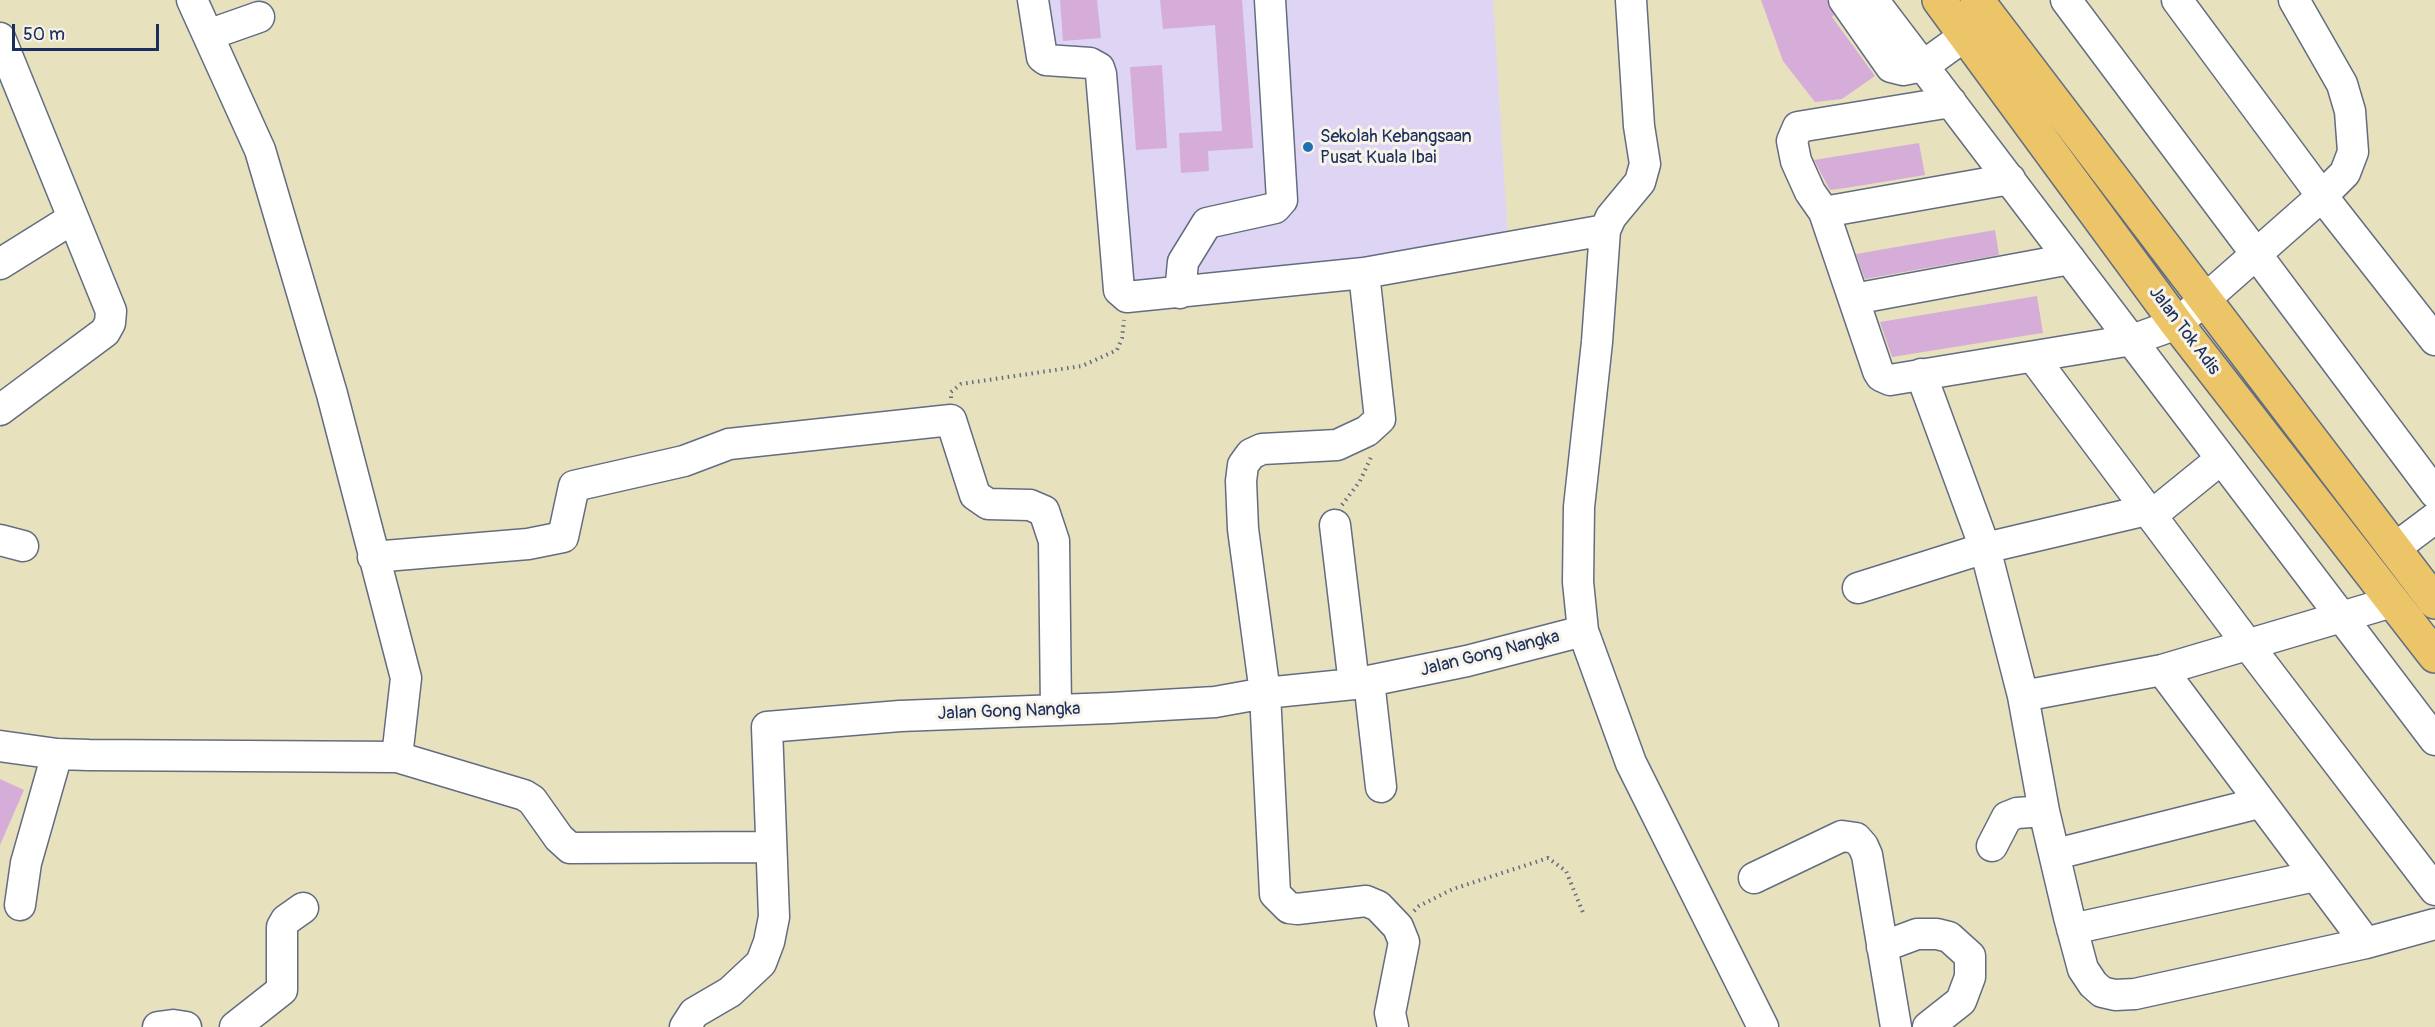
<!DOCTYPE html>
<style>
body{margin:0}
#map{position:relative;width:2435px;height:1027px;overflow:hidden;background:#e7e1be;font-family:Pangolin,sans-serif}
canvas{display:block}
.scale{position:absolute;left:12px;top:24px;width:147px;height:27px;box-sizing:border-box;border:3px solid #1b2f5e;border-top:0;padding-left:8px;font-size:18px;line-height:21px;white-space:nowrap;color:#1b2f5e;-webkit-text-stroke:4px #f7f3e8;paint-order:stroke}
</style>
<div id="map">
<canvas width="2435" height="1027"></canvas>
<div class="scale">50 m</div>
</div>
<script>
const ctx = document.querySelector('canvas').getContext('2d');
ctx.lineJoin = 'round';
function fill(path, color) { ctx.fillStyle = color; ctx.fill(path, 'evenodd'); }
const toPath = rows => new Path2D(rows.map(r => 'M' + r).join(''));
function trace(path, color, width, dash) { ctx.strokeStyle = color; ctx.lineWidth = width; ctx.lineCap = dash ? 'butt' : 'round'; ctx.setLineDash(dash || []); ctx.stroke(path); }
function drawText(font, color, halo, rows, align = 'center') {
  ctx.font = font + ' Pangolin,sans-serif'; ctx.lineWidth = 6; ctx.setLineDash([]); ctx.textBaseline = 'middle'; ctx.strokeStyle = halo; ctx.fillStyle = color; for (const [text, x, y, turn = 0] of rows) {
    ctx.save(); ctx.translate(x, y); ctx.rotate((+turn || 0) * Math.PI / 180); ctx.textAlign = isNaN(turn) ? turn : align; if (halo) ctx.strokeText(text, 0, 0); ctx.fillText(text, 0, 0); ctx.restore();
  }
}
fill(toPath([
 [1044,0,1493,0,1508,238,1126,293,1106,57,1050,56]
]), '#ded5f5');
fill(toPath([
 [1060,0,1097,0,1101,38,1063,41],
 [1160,0,1242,0,1253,148,1208,151,1209,171,1181,173,1179,133,1222,131,1215,25,1163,29],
 [1761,0,1827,0,1834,15,1832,17,1875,76,1842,99,1815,102,1783,61],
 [1162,65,1167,148,1136,150,1130,67],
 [1919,143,1925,175,1852,187,1830,190,1814,160],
 [1995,230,1999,255,1865,279,1856,254],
 [2037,296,2043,333,2023,336,1892,357,1880,322],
 [0,779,24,790,0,845]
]), '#d5add8');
const minor = toPath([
 [192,0,260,150,332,394,406,678,397,757,524,795,532,800,559,838,570,848,770,847],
 [1033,0,1042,57,1046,60,1090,63,1099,68,1101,74,1119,290,1127,297,1364,273,1605,230],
 [1631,0,1639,126,1645,164,1640,182,1611,217,1605,230,1597,342,1579,507,1578,582,1583,631,1631,763,1763,1027],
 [1844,0,1891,67,1903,70,1923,66,1966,35],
 [1873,0,2435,740],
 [2066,0,2435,493],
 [2177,0,2322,196,2435,340],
 [208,35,259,17],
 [0,38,111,311,110,323,105,332,0,410],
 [1951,102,1798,127,1792,141,1796,161,1810,192,1824,212,1878,371,1881,376,1890,380,2132,340,2177,324,2322,196,2345,173,2353,152,2350,111,2342,84,2294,0],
 [1824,212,2010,179],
 [0,264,72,219],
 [1364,273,1380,419,1367,431,1337,445,1262,449,1251,454,1243,465,1241,481,1243,529,1265,693,1275,894,1289,908,1297,909,1366,901,1378,906,1398,927,1404,942,1390,1013,1393,1027],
 [1180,293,1183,262,1207,223,1275,208,1282,200,1270,0],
 [1854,299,2070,259],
 [2033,357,2248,645,2435,890],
 [1921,374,1985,548,2023,696,2044,811,2069,917,2083,969,2093,984,2102,992,2115,995,2135,994,2366,943,2435,924],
 [2152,515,2221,459],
 [1335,525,1354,684],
 [0,540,23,546],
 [2395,548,2435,518],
 [373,557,528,544,563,537,574,486,684,461,729,444,951,420,975,495,988,504,1030,505,1044,511,1054,541,1056,710],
 [1858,588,1985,548,2147,510],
 [2162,670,2366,943],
 [1369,681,1381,787],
 [2023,696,2162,670,2392,602],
 [0,746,57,754,89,755,397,757],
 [1992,846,2007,817,2017,813,2044,811],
 [2056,854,2259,803],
 [1754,878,1842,836,1856,838,1863,846,1867,855,1896,1027],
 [20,905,26,863,57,754],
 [2072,929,2315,876],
 [1882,947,1917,934,1937,934,1949,937,1970,956,1970,977,1961,1001,1928,1027],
 [158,1027,173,1025,186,1027],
 [235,1027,282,990,282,927,286,920,303,908],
 [685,1027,694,1013,730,992,761,963,769,942,774,917,767,727,900,716,1111,708,1215,702,1265,693,1354,684,1467,661,1583,631]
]);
const major = toPath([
 [1939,0,2177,324,2435,656],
 [1977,0,2435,602]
]);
trace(minor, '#626d80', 33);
trace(major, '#626d80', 36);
trace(toPath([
 [951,398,951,392,961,384,1082,366,1117,350,1122,338,1124,320],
 [1342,505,1360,481,1372,455],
 [1414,911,1419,906,1453,889,1548,858,1566,871,1584,915]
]), '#626d80', 4, [1.5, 4.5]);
trace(minor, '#fff', 30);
trace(major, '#edc569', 33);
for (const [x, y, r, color] of [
 [1308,147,6,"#1f6fb2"]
]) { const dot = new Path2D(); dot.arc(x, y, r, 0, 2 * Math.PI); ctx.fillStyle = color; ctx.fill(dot); trace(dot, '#f7f3e8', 2); }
drawText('18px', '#1b2f5e', '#f7f3e8', [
 ["Sekolah Kebangsaan",1320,137],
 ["Pusat Kuala Ibai",1320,158]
], 'left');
drawText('18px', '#1b2f5e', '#f7f3e8', [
 ["Jalan Tok Adis",2184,331,53],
 ["Jalan Gong Nangka",1490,654,-14],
 ["Jalan Gong Nangka",1009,712,-2]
]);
</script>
